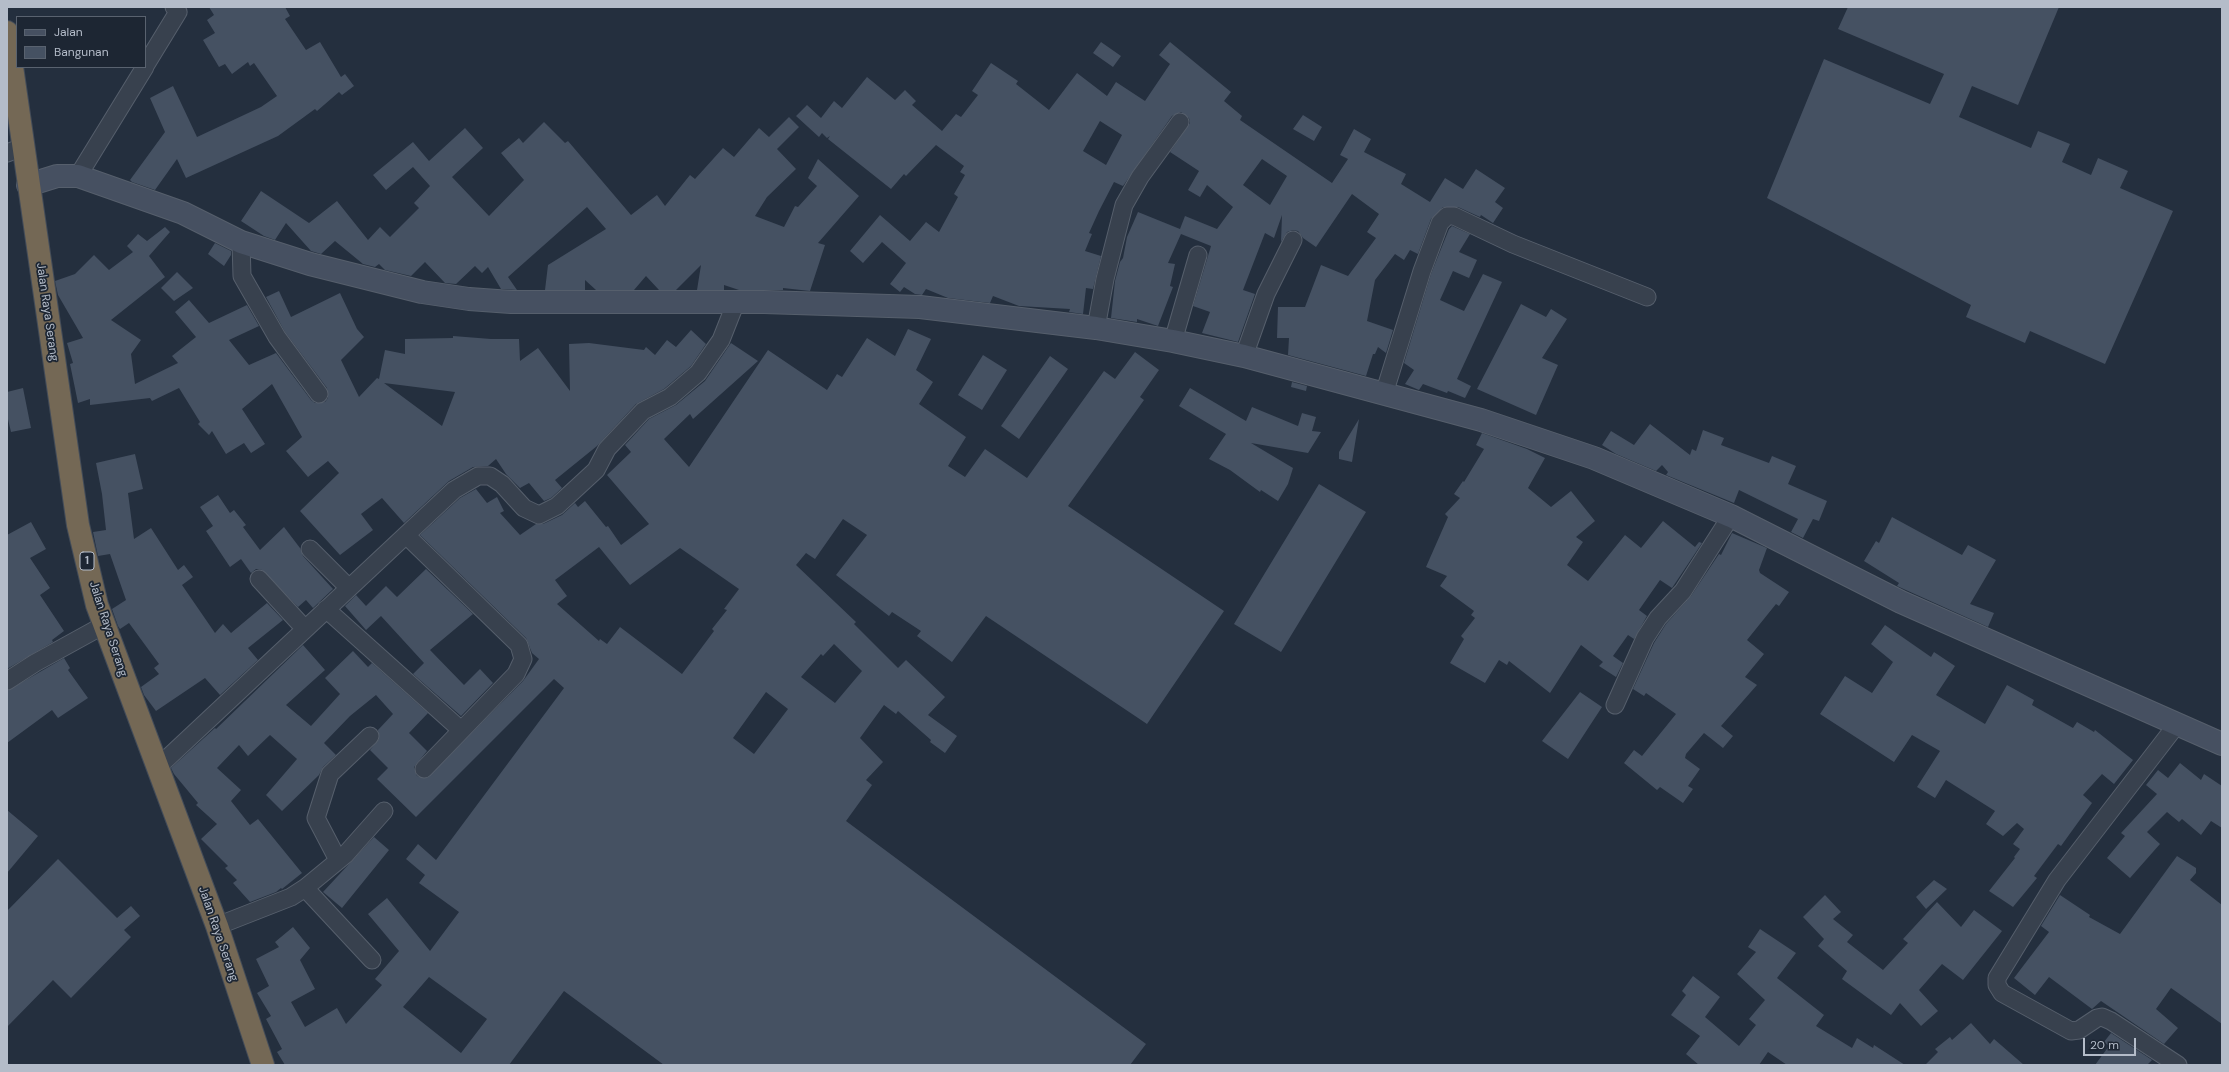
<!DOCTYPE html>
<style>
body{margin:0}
#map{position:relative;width:2229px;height:1072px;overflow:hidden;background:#242f3e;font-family:"DM Sans",sans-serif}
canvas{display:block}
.frame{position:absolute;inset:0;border:8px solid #b4bcc9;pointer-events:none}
.legend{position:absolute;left:16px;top:16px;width:130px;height:52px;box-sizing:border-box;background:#1d2633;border:1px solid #59626f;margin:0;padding:5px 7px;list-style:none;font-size:12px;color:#b4bcc9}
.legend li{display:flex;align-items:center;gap:8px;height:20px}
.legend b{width:20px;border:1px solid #59626f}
.scale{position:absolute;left:2083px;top:1038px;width:53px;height:18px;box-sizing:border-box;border:2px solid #b4bcc9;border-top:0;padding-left:5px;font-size:12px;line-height:14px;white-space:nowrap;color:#b4bcc9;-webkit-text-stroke:3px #1d2633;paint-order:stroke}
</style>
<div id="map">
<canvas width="2229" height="1072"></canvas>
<div class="frame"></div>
<ul class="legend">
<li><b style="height:5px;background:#465061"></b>Jalan</li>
<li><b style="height:11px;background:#455162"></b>Bangunan</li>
</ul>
<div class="scale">20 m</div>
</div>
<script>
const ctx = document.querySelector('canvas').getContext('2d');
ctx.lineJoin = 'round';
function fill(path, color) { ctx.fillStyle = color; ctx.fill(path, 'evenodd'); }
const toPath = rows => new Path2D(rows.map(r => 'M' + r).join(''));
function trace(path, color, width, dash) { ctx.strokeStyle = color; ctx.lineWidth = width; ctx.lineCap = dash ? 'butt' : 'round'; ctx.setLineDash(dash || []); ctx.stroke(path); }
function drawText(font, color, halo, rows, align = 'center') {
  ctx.font = font + ' "DM Sans",sans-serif'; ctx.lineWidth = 3.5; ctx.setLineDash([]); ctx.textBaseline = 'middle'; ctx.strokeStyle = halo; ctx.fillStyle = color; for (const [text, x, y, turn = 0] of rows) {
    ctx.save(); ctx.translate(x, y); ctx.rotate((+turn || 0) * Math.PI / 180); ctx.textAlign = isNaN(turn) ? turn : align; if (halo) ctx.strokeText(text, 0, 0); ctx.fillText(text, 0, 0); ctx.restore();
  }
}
fill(toPath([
 [209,7,285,7,290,16,285,19,306,50,320,42,341,77,345,74,354,86,342,95,339,92,317,111,315,109,278,136,186,178,177,159,155,190,132,182,130,180,165,132,150,98,173,86,197,137,261,107,277,96,254,63,250,66,248,62,232,74,225,64,219,67,203,40,215,33,207,20,214,15],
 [1848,7,2059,7,2018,105,1972,86,1959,117,2031,148,2038,131,2070,144,2062,162,2091,175,2098,158,2128,171,2120,188,2173,211,2105,364,2030,331,2025,343,1966,317,1971,305,1767,198,1824,59,1930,104,1944,74,1838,29],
 [1101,42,1121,56,1113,67,1093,53],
 [1170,42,1231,92,1224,101,1242,116,1240,120,1332,183,1348,159,1340,155,1354,129,1371,139,1364,152,1406,174,1401,184,1430,202,1445,178,1463,189,1476,169,1505,188,1495,202,1503,208,1493,223,1481,215,1480,217,1458,207,1443,207,1431,219,1418,254,1410,250,1404,260,1395,254,1375,280,1367,321,1393,330,1386,353,1378,347,1375,354,1373,354,1366,376,1288,355,1289,338,1277,338,1278,307,1305,307,1321,265,1348,276,1376,238,1367,232,1379,214,1352,194,1316,247,1303,238,1298,231,1293,230,1287,232,1281,242,1282,215,1274,238,1265,233,1243,290,1255,294,1238,342,1202,333,1210,312,1193,306,1211,246,1181,234,1168,263,1175,264,1170,286,1173,287,1158,326,1137,319,1137,322,1111,318,1115,281,1120,262,1123,258,1127,237,1138,212,1180,229,1185,216,1217,229,1233,207,1207,185,1200,197,1188,190,1199,171,1170,152,1190,123,1189,118,1181,112,1172,116,1123,186,1114,182,1099,211,1089,233,1092,234,1085,251,1101,256,1093,289,1086,288,1083,314,1069,312,1070,309,1019,306,993,296,990,303,948,298,926,289,922,295,915,294,904,287,900,292,890,284,906,263,882,242,863,263,850,251,880,215,910,241,926,222,939,232,958,197,954,194,965,175,960,172,964,166,936,145,906,176,904,174,891,189,828,139,830,136,827,138,822,133,819,137,796,116,807,105,821,118,834,101,842,108,867,77,895,100,905,90,916,101,912,105,942,131,956,114,961,117,978,95,972,91,991,63,1018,81,1016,84,1049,110,1077,73,1107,96,1116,82,1145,101,1170,64,1159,55],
 [1100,121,1122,135,1106,165,1083,151],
 [1262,159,1287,176,1270,205,1243,185],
 [1303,115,1322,127,1314,141,1293,129],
 [789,117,799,127,777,149,796,169,767,197,755,216,784,227,795,206,798,207,817,186,808,178,818,159,859,196,818,243,825,245,810,291,783,288,783,290,739,290,724,285,724,290,697,290,701,265,676,290,659,290,646,276,634,290,596,290,585,280,585,290,545,290,548,265,606,229,587,207,508,277,517,290,501,289,488,267,482,273,475,266,456,284,445,283,425,262,411,276,385,270,379,264,375,267,363,264,335,241,321,254,311,251,286,223,275,240,264,236,241,221,261,191,309,223,337,201,368,240,380,227,390,237,419,208,414,203,430,186,413,167,386,190,373,175,413,142,429,161,465,128,483,148,452,177,489,216,524,180,501,153,519,138,523,143,544,122,565,143,568,141,631,215,657,195,665,206,690,175,695,179,723,148,734,157,759,128,769,137],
 [1452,226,1470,234,1459,252,1477,260,1469,278,1453,271,1440,300,1464,311,1483,274,1502,282,1457,379,1471,386,1465,398,1448,391,1447,393,1423,384,1419,390,1405,384,1414,370,1404,363,1431,274,1449,229],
 [165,227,170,232,149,256,165,277,111,320,141,340,131,354,135,384,178,363,172,356,196,337,175,312,189,300,209,323,247,305,259,326,229,340,249,365,276,353,311,400,315,403,325,402,328,398,327,388,285,332,266,297,279,291,291,317,340,293,357,329,364,337,341,360,359,397,377,378,379,379,385,350,405,354,405,339,453,338,453,336,491,339,519,339,520,361,538,348,570,391,569,344,589,343,644,350,646,347,655,355,667,340,676,347,691,330,706,344,691,366,664,389,636,404,597,446,555,480,562,488,551,498,544,501,529,483,520,488,506,474,496,459,488,466,473,467,449,481,404,523,382,498,361,514,373,530,340,555,300,511,339,473,328,461,308,477,286,451,302,437,272,384,242,409,265,444,251,453,244,443,226,454,212,431,209,435,198,424,200,422,179,388,152,401,150,398,90,405,90,399,78,403,70,364,73,363,67,343,83,338,58,295,55,281,75,274,94,255,109,270,133,252,127,246,138,234,147,241],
 [384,383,455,392,442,426],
 [215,243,231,251,231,255,224,266,208,254],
 [177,272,193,288,174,301,161,288],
 [1521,304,1546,317,1551,309,1567,319,1542,358,1558,365,1536,415,1477,389],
 [908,329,931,339,916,370,933,382,919,404,966,437,948,466,965,477,985,449,1027,478,1104,371,1115,379,1135,352,1159,370,1140,397,1144,400,1068,506,1224,611,1147,724,986,616,952,662,917,636,921,631,892,612,889,616,836,575,867,535,843,519,815,559,806,553,796,565,856,622,854,624,898,668,906,660,945,697,928,715,957,736,945,753,930,742,931,740,898,711,896,714,884,705,860,738,883,762,866,780,872,785,846,821,1146,1044,1130,1065,664,1065,564,991,509,1065,285,1065,277,1052,282,1049,266,1019,271,1016,257,993,269,986,256,959,279,947,275,942,293,927,310,948,300,960,315,989,291,1002,305,1027,337,1008,346,1024,382,985,375,979,399,951,368,914,387,898,430,951,459,912,419,883,425,875,406,859,418,844,436,860,564,688,554,679,416,817,377,779,388,768,370,750,379,739,378,730,393,714,376,695,350,716,324,743,336,755,323,767,319,775,282,811,266,795,297,759,270,735,248,756,239,745,217,768,241,790,231,801,250,825,258,819,302,873,282,889,281,888,276,892,250,902,233,883,237,880,225,868,228,866,201,839,217,824,196,805,198,803,174,774,171,768,215,728,216,729,303,645,325,670,286,705,311,726,340,694,325,678,353,651,368,667,372,663,428,713,409,733,427,751,414,767,417,776,427,778,523,681,539,659,532,653,526,638,420,535,460,498,476,489,487,503,497,497,504,511,500,513,520,535,536,524,543,524,562,515,575,503,578,507,585,501,606,527,608,526,621,545,649,524,607,475,631,452,625,445,649,419,676,405,705,381,731,343,758,361,693,419,690,414,664,439,689,467,768,350,827,390,837,374,842,377,867,338,895,356],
 [599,547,630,585,680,548,739,589,724,609,727,610,712,629,714,631,682,674,620,627,607,644,600,639,599,641,557,604,567,596,555,580],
 [834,644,862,671,835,703,801,677,821,654,823,656],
 [766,692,788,709,754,754,733,738],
 [429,977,487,1019,461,1053,403,1007],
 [983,355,1007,370,982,410,958,395],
 [1050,356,1068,369,1019,439,1001,426],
 [1292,382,1307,386,1306,391,1291,387],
 [23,388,31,428,11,432,7,415,7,392],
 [1190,388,1246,421,1252,407,1298,426,1302,413,1316,417,1312,431,1321,432,1308,453,1251,443,1293,468,1288,484,1278,501,1261,490,1260,492,1230,470,1209,459,1226,434,1179,406],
 [1359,419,1352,462,1339,459,1339,452],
 [1650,424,1690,455,1692,449,1696,451,1703,430,1724,438,1721,445,1769,463,1772,456,1796,466,1788,484,1827,501,1819,521,1813,519,1803,538,1791,532,1798,519,1739,490,1734,503,1666,475,1668,472,1662,465,1656,471,1616,454,1602,445,1611,431,1634,445],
 [1482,433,1527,449,1545,458,1528,488,1551,507,1571,491,1595,521,1576,537,1583,542,1567,565,1588,581,1625,535,1641,548,1663,521,1695,547,1699,542,1702,543,1672,588,1660,580,1639,610,1647,616,1634,639,1628,635,1613,656,1623,663,1616,677,1599,666,1603,662,1581,645,1550,693,1509,661,1507,665,1499,660,1485,683,1450,663,1464,639,1461,636,1475,618,1471,615,1474,611,1440,586,1447,576,1426,567,1448,517,1445,514,1460,498,1454,494,1463,481,1464,482,1484,449,1476,445],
 [135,454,143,489,128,493,134,539,151,528,178,570,184,565,193,577,182,585,215,633,223,624,231,633,267,603,283,620,248,648,258,660,220,695,205,678,156,711,144,695,141,687,159,674,154,668,159,664,129,623,120,629,118,626,112,609,126,600,110,554,98,556,93,532,106,530,102,494,96,463],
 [1319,484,1366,512,1281,652,1234,624],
 [218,495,230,513,234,510,246,525,243,527,260,550,284,527,300,548,303,556,333,589,313,608,306,600,298,607,262,570,256,569,251,573,241,559,230,567,206,531,213,526,200,507],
 [1892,517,1962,555,1968,545,1996,560,1970,604,1994,613,1988,627,1897,586,1899,583,1864,561,1876,541,1879,543],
 [31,522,46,549,30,558,50,588,40,595,64,631,52,640,53,642,7,669,7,535],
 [1732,533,1767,548,1759,570,1760,573,1789,592,1779,606,1776,604,1747,640,1764,654,1745,677,1757,685,1721,726,1733,736,1723,748,1704,733,1686,754,1685,758,1700,769,1688,786,1693,789,1683,803,1660,787,1657,790,1624,763,1634,750,1642,756,1676,714,1646,693,1644,696,1633,689,1654,643,1666,624,1691,596,1719,554,1721,555],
 [426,569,473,614,430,650,464,685,480,669,493,683,461,716,413,674,424,663,381,616,366,630,345,606,356,595,366,606,386,586,397,597],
 [1885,625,1931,657,1934,652,1955,666,1936,695,1985,724,2007,685,2034,700,2032,705,2073,728,2077,722,2094,732,2095,730,2133,760,2114,784,2102,774,2083,795,2092,803,2061,846,2058,844,2034,876,2037,878,2013,907,1989,891,2015,858,2014,857,2020,849,2013,844,2024,829,2017,823,2003,836,1986,824,1995,811,1946,780,1935,798,1917,787,1940,751,1912,735,1894,762,1820,714,1845,676,1872,693,1893,662,1871,644],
 [64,658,70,668,68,670,88,698,58,718,52,710,7,743,7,691],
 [1580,692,1602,707,1568,759,1542,741],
 [2180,763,2201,780,2204,774,2222,786,2222,828,2211,821,2201,835,2182,819,2179,822,2167,812,2147,832,2160,844,2130,878,2107,858,2125,836,2121,833,2157,794,2146,785,2158,770,2168,778],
 [7,810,38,836,7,873],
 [374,837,389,850,342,908,323,892],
 [2177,856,2196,868,2196,873,2190,880,2222,905,2222,1024,2171,988,2156,1009,2178,1028,2164,1044,2101,1001,2092,1009,2049,977,2035,995,2014,978,2049,932,2041,926,2060,895,2090,915,2089,917,2120,934],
 [58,859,117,918,131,906,140,916,124,930,131,937,71,998,53,980,7,1027,7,911],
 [1934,880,1947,889,1926,909,1916,897],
 [1825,895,1841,912,1833,919,1853,935,1847,942,1883,970,1908,943,1903,939,1937,902,1961,927,1974,910,2002,931,1963,980,1942,964,1919,990,1938,1011,1921,1026,1900,1003,1891,1015,1842,979,1847,971,1818,946,1824,939,1803,917],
 [1760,929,1796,953,1777,978,1824,1015,1816,1026,1852,1048,1857,1038,1873,1048,1874,1045,1905,1065,1787,1065,1768,1052,1759,1065,1699,1065,1686,1054,1700,1036,1671,1015,1686,995,1682,991,1693,976,1720,997,1705,1017,1739,1046,1756,1025,1749,1019,1765,1000,1737,974,1756,952,1748,947],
 [1971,1023,1990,1044,1994,1039,2024,1065,1925,1065,1938,1052,1935,1049,1950,1037,1952,1040],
 [2111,1033,2152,1060,2147,1065,2095,1065,2109,1046,2104,1042]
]), '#455162');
const street = toPath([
 [145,66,178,12,174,7],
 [7,153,23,147],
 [78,176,145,67],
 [241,242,242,276,277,337,319,394],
 [1096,328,1105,279,1124,205,1140,177,1180,122],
 [1173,341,1198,255],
 [1244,356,1266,294,1293,240],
 [1384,394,1422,271,1440,223,1447,216,1454,216,1513,244,1647,297],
 [406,535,519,645,523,659,516,674,424,769],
 [310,549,349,588],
 [259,579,305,629],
 [326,609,461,730],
 [7,681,35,663,104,625],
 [1615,705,1645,638,1658,618,1683,591,1731,516],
 [2178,723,2057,880,1997,978,1997,985,2002,993,2071,1031,2079,1030,2097,1018,2102,1017,2111,1021,2178,1065],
 [158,767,454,490,478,476,490,476,502,484,524,508,539,515,557,506,596,470,607,449,643,411,670,397,698,373,721,340,736,302],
 [338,860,316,818,330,774,370,736],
 [305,888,372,960],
 [217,926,291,897,305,888,345,855,384,811]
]);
const secondary = toPath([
 [28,185,57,176,78,176,183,213,241,242,310,264,422,292,469,299,511,302,764,302,920,307,1096,328,1173,341,1244,356,1481,420,1594,458,1731,516,1901,602,2222,744]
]);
const highway = toPath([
 [7,32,78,525,97,605,217,926,263,1065]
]);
trace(street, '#565f6c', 19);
trace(secondary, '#565f6c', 24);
trace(highway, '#434c59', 24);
trace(street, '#38414e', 17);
trace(secondary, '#465061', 22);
trace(highway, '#746855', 22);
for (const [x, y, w] of [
 [87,561,14]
]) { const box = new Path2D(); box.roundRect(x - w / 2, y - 9, w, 18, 3); ctx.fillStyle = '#1d2633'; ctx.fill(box); trace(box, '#b4bcc9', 1); }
drawText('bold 11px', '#b4bcc9', null, [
 ["1",87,561]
]);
drawText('12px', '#b4bcc9', '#1d2633', [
 ["Jalan Raya Serang",47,312,82],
 ["Jalan Raya Serang",108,629,72],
 ["Jalan Raya Serang",218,934,71]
]);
</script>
